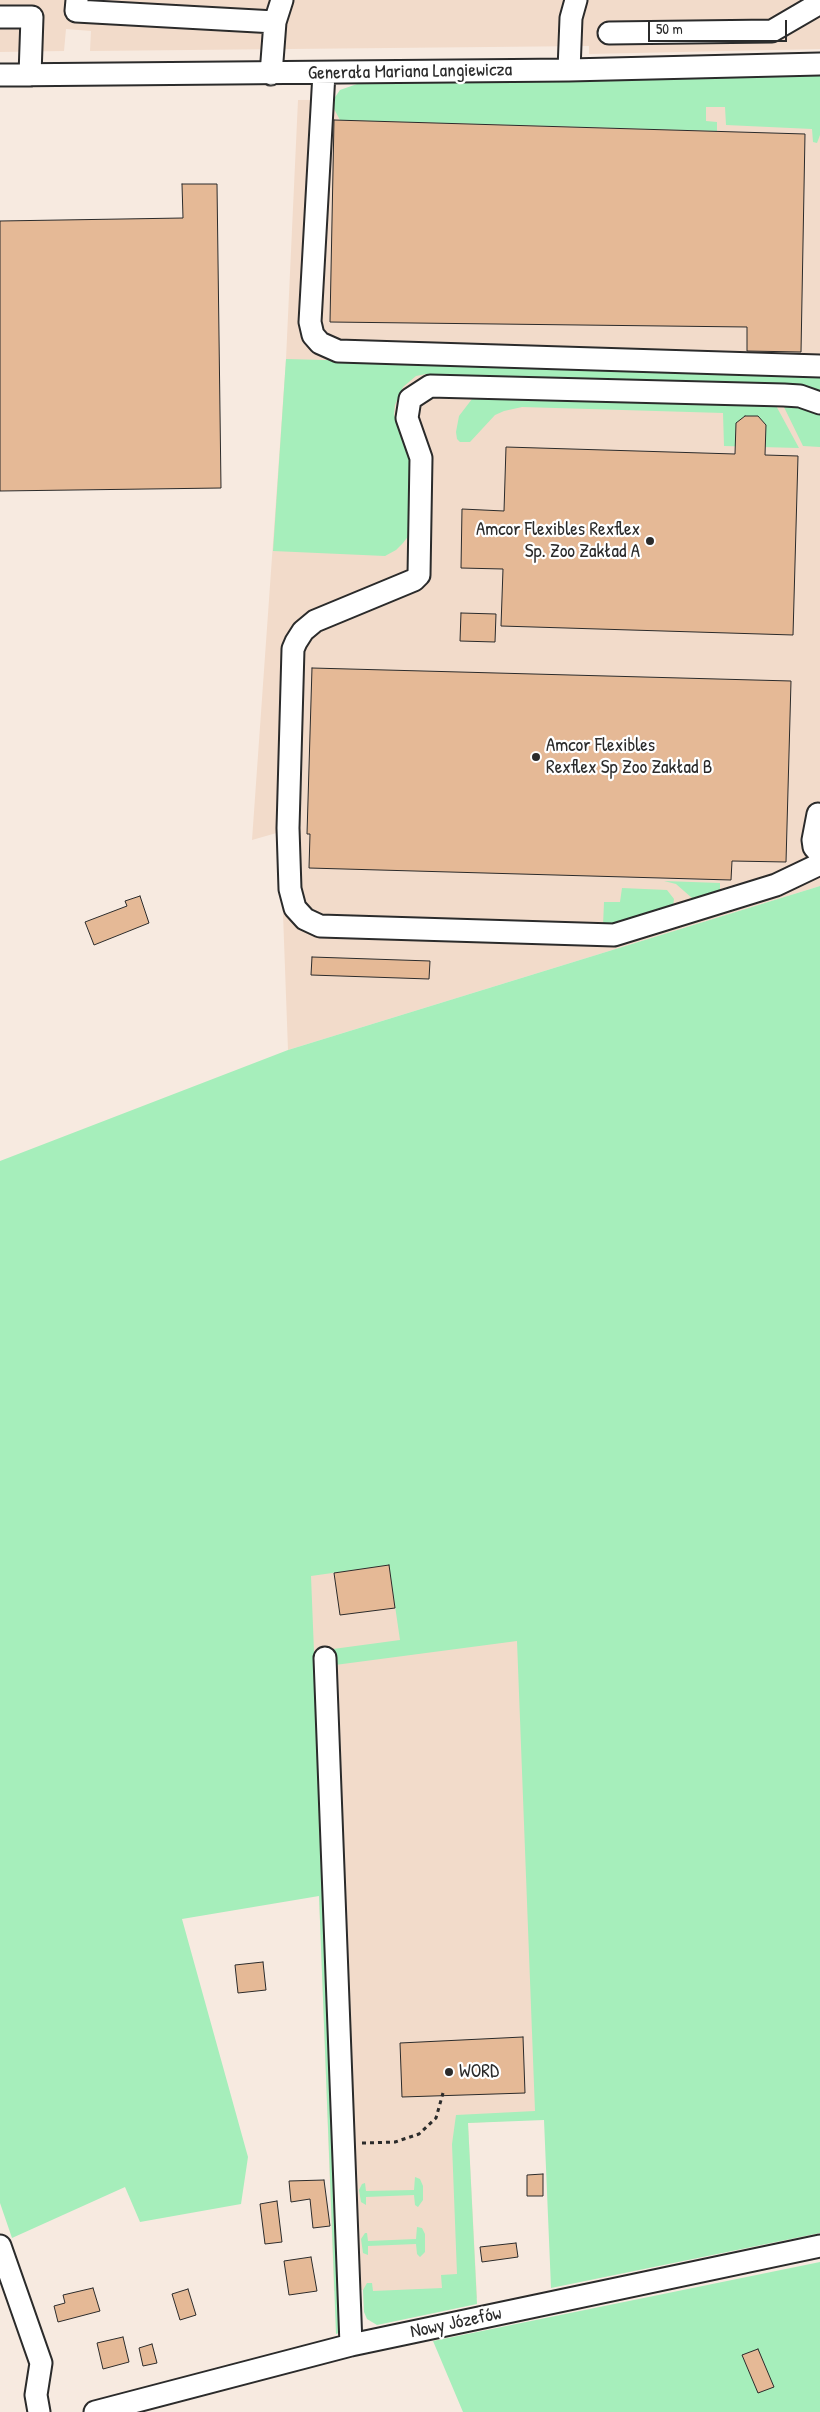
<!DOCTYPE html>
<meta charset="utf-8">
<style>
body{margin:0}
#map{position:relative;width:820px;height:2412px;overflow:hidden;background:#f7eae0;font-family:"Patrick Hand",sans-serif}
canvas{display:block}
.scale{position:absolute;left:648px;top:20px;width:139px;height:22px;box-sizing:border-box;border:2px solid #2b2b2b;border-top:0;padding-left:6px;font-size:15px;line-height:18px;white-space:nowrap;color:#2b2b2b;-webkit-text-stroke:4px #fff;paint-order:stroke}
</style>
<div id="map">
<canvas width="820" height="2412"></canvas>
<div class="scale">50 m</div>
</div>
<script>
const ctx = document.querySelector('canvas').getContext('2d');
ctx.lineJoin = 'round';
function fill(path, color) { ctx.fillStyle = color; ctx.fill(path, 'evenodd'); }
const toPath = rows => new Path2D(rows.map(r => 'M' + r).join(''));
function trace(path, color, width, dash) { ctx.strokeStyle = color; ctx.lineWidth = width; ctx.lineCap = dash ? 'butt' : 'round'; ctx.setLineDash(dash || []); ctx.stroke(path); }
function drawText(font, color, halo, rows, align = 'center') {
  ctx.font = font + ' "Patrick Hand",sans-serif'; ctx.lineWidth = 4.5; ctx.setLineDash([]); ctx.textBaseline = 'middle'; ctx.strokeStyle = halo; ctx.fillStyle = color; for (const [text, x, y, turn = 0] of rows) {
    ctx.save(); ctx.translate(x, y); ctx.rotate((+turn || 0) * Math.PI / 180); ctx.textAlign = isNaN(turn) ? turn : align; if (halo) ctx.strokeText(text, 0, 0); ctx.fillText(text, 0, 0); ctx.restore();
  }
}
fill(toPath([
 [0,0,820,0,820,49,589,54,589,46,90,51,91,31,66,29,64,51,0,52],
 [820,87,820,886,288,1050,280,832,252,840,286,359,298,100,594,98],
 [520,1521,544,2119,468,2123,477,2298,364,2312,363,2290,334,2291,306,1549]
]), '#f2dbca');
fill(toPath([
 [820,74,820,135,817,143,813,142,812,129,726,125,725,107,706,107,706,121,717,122,717,131,340,120,333,107,333,100,340,90,357,84],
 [286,359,820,373,820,393,800,386,426,374,416,376,403,387,395,405,394,415,415,458,410,534,403,543,396,550,385,556,273,551],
 [478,397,774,402,799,448,724,446,723,413,522,407,504,411,495,415,470,442,460,442,457,439,456,432,459,416,472,399],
 [782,403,798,404,820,412,820,447,803,446],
 [664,881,720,883,720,893,692,898,676,884],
 [820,886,820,2233,551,2288,544,2120,468,2123,477,2304,377,2325,367,2319,364,2312,363,2290,367,2283,372,2283,373,2291,442,2288,441,2275,457,2274,452,2144,456,2115,535,2111,517,1641,335,1665,333,1649,400,1640,389,1565,311,1576,314,1652,317,1654,341,2327,339,2333,336,2334,319,1896,182,1919,248,2157,241,2204,140,2222,125,2187,12,2238,0,2203,0,1161,288,1050],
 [622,888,667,890,674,899,673,907,620,924,603,926,604,902,620,902],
 [415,2177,420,2179,423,2186,423,2200,418,2207,415,2205,414,2195,366,2197,366,2205,361,2202,359,2190,362,2184,365,2183,366,2191,414,2190],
 [417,2227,422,2228,425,2234,425,2252,420,2257,417,2254,416,2244,368,2246,368,2255,363,2253,361,2239,365,2233,367,2233,368,2241,416,2239],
 [820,2262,820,2412,463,2412,433,2341]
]), '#a6eebb');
const building = toPath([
 [334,120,805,134,801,352,747,351,747,327,330,322,334,120],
 [182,184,217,184,221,488,0,491,0,221,183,218,182,184],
 [745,416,758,416,766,425,765,455,798,456,793,635,501,626,503,569,461,568,462,509,504,511,506,447,735,454,736,423,745,416],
 [461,613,496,614,495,642,460,641,461,613],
 [312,668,791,681,786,862,732,861,731,880,309,868,310,834,307,834,312,668],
 [140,896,149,923,94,945,85,922,127,906,125,901,140,896],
 [312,957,430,961,429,979,311,975,312,957],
 [389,1565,395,1608,340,1615,334,1573,389,1565],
 [263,1962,266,1990,238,1993,235,1965,263,1962],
 [523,2037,525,2093,402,2097,400,2043,523,2037],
 [543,2174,543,2196,527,2196,527,2175,543,2174],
 [324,2180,330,2226,313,2228,310,2199,291,2202,289,2181,324,2180],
 [277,2201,282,2242,265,2244,260,2204,277,2201],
 [516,2243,518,2257,482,2262,480,2247,516,2243],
 [311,2257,317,2291,289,2295,284,2261,311,2257],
 [93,2288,100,2311,58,2322,54,2306,65,2303,63,2295,93,2288],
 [188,2289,196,2315,180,2320,172,2294,188,2289],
 [123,2337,129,2362,103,2369,97,2343,123,2337],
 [152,2344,157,2363,143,2366,139,2348,152,2344],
 [758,2349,774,2387,758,2393,742,2355,758,2349]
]);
fill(building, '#e5b996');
trace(building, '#2b2b2b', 1);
const minor = toPath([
 [77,0,76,11,275,22],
 [0,17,32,17,30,75],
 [609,33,772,31,820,3],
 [569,70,571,18,576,0],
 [324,73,310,322,313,335,320,343,338,351,820,366],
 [271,74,275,22,282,0],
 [0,75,569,70,820,64],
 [820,403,800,396,784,395,430,386,410,399,407,418,421,458,419,575,414,580,315,621,303,631,296,642,293,649,288,828,290,889,295,908,305,919,320,926,614,935,776,885,820,864],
 [818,814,813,840,814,847,820,854],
 [325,1658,351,2345],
 [0,2246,41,2363,36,2395,39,2412],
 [95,2412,351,2345,820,2246]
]);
trace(minor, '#2b2b2b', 25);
trace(toPath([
 [362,2143,395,2142,419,2134,436,2118,443,2093]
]), '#2b2b2b', 3, [4, 4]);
trace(minor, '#fff', 21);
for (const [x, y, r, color] of [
 [650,541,5,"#2b2b2b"],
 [536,757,5,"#2b2b2b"],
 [449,2072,5,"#2b2b2b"]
]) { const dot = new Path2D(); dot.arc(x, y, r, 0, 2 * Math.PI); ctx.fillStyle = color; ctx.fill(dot); trace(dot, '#fff', 2); }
drawText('19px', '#2b2b2b', '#fff', [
 ["Generała Mariana Langiewicza",410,72,-1],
 ["Nowy Józefów",456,2323,-12]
]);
drawText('19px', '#2b2b2b', '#fff', [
 ["Amcor Flexibles Rexflex",640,530,"right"],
 ["Sp. Zoo Zakład A",640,552,"right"],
 ["Amcor Flexibles",546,746],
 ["Rexflex Sp Zoo Zakład B",546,768],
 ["WORD",459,2072]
], 'left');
</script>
